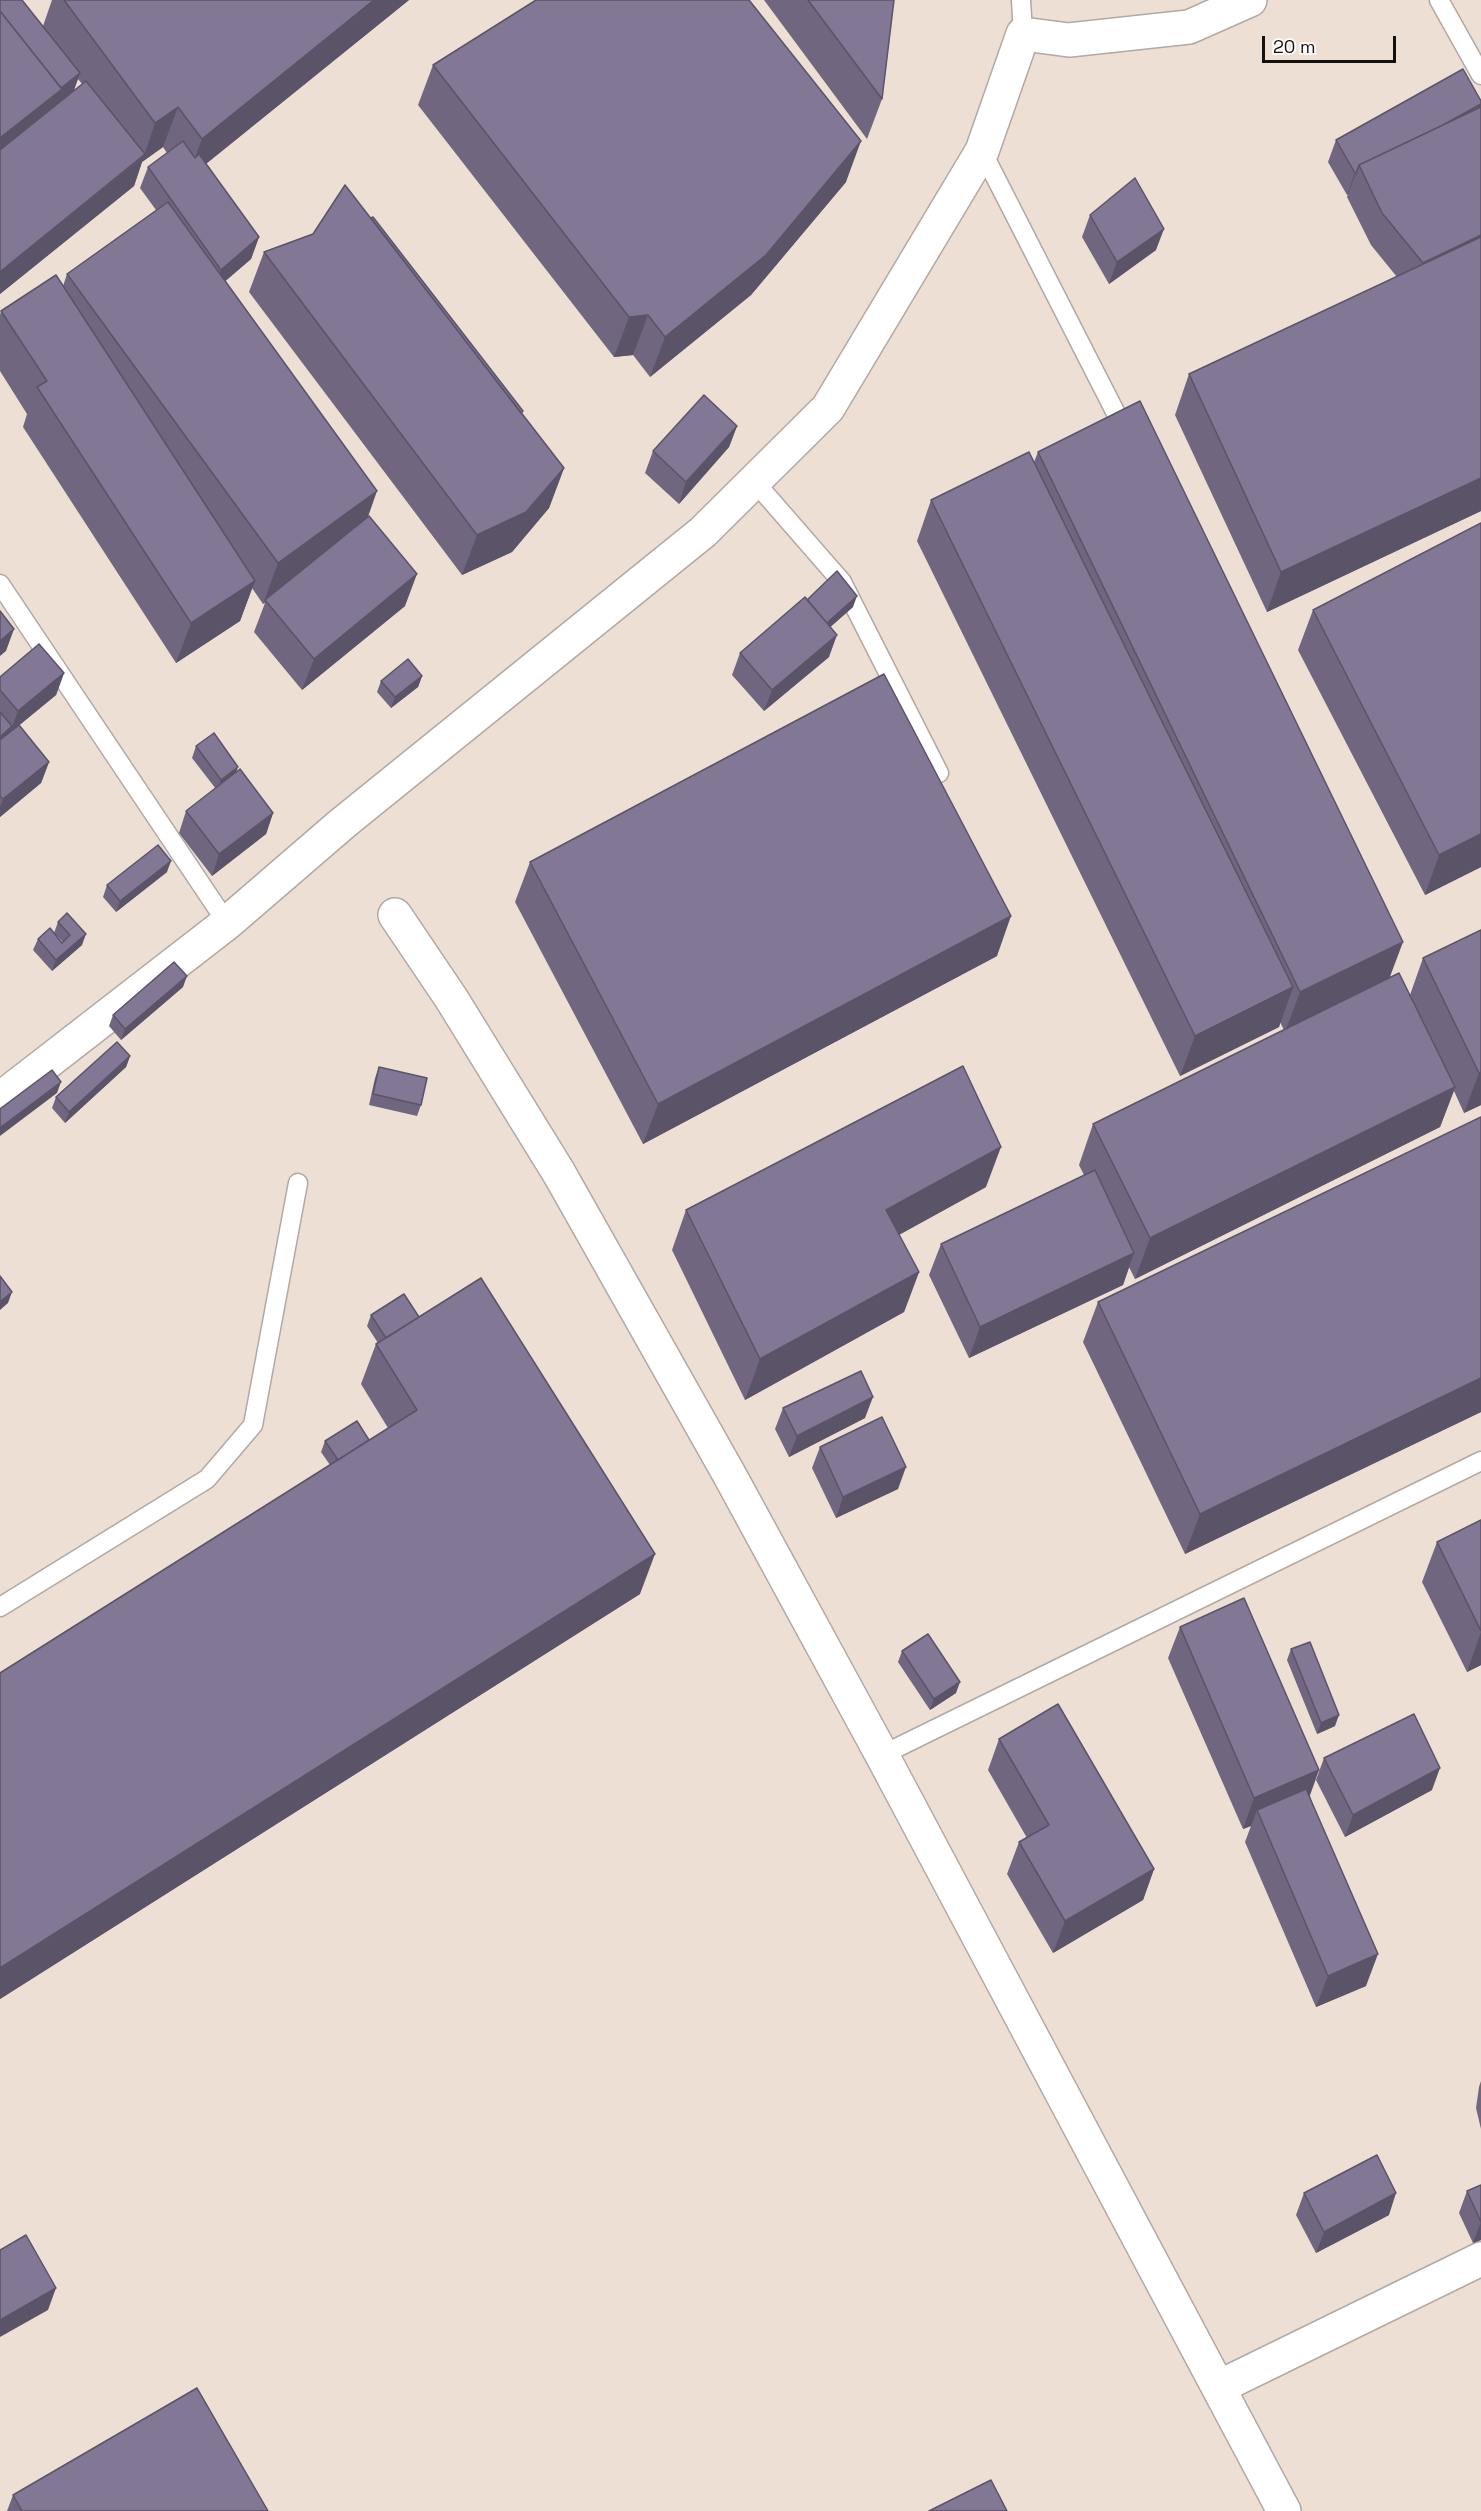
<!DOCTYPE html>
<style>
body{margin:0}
#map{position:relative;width:1481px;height:2511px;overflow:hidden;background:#f4ece7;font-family:"Space Grotesk",sans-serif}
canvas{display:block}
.scale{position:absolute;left:1262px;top:36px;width:134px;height:27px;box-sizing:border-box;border:3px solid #13100e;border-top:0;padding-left:8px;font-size:18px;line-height:21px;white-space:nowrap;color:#13100e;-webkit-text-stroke:4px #fefbf9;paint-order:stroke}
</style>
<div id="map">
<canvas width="1481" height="2511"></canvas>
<div class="scale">20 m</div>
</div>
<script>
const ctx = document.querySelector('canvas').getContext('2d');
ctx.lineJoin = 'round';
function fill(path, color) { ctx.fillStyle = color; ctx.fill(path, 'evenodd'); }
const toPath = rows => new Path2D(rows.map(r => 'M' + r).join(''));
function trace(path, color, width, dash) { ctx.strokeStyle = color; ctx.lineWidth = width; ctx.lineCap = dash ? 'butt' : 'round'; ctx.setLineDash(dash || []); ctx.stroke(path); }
fill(toPath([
 [0,0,1481,0,1481,2511,0,2511]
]), '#eedfd5');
const lane = toPath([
 [1021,0,1023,34],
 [1439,0,1481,75],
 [982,151,1127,435],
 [754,481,842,582,939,773],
 [0,584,227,923],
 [0,1607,207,1479,253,1425,298,1183],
 [882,1755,1481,1461]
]);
const street = toPath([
 [395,915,451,998,559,1173,729,1474,882,1755,1284,2511],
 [0,1099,227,923,343,823,703,532,828,408,982,151,1023,34,1069,40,1189,27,1250,0],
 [1219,2387,1481,2259]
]);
trace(lane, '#b0a9a4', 21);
trace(street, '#b0a9a4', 36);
trace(lane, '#fff', 18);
trace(street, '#fff', 33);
fill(toPath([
 [0,0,43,26,52,0,409,0,206,164,259,237,251,259,225,281,368,516,405,606,302,690,254,632,265,603,263,604,252,588,240,621,176,663,23,427,27,414,0,371,0,315,1,311,63,286,67,274,156,210,140,188,148,167,167,153,163,147,142,162,134,186,0,294],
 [78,79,82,84,74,90],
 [764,0,894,0,882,99,867,139],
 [433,65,846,182,751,295,650,377,633,355,614,357,418,105],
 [1481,101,1481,511,1267,612,1175,415,1189,374,1397,277,1371,245,1347,197,1348,194,1347,195,1328,162,1336,140],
 [1090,215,1156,250,1109,284,1082,237],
 [264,252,523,411,522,414,564,468,549,508,512,552,462,575,249,292],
 [737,426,729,447,679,504,645,473,653,451],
 [1038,452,1390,978,1410,995,1423,958,1481,930,1481,1105,1464,1113,1454,1091,1440,1127,1135,1279,1129,1267,1123,1285,969,1358,929,1275,941,1244,1084,1175,1079,1165,1093,1124,1284,1030,1280,1022,1279,1027,1180,1076,917,541,931,500,1034,462],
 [1481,523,1481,867,1425,895,1298,650,1313,610],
 [807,600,853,607,830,627,829,657,764,711,732,675,740,653],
 [64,673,56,695,19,725,49,762,41,783,0,817,0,677],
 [422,676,418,687,391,708,377,692,381,681],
 [196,746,237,772,273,813,266,834,212,876,179,833,186,811,216,789,192,758],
 [530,862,997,956,643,1144,515,902],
 [167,872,116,912,103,897,107,885],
 [58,922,82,945,52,971,33,950,38,939,63,942,54,933],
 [183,987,121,1040,109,1026,113,1015],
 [130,1056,126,1067,65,1123,52,1108,56,1097],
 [379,1067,421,1105,417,1116,369,1105,375,1078],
 [1481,1117,1481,1412,1185,1554,1083,1342,1098,1302],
 [986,1187,899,1235,919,1272,904,1312,745,1400,672,1250,686,1210],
 [371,1315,419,1317,640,1594,0,1999,0,1673,330,1465,321,1452,325,1441,369,1440,388,1428,361,1384,376,1344,378,1343,367,1326],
 [783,1408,865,1418,789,1457,775,1429],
 [820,1447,898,1489,836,1518,812,1468],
 [1481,1520,1481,1665,1467,1672,1422,1582,1437,1542],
 [1180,1627,1310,1796,1366,1986,1316,2007,1245,1842,1251,1826,1243,1829,1168,1658],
 [1291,1649,1335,1726,1317,1734,1287,1660],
 [902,1651,956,1693,930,1710,898,1662],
 [999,1739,1154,1869,1143,1900,1053,1953,1007,1874,1019,1842,1027,1838,988,1770],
 [1324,1758,1432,1790,1345,1837,1316,1780],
 [1481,2081,1481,2129,1476,2108,1479,2087],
 [1481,2185,1481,2240,1473,2243,1459,2213,1467,2191],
 [1304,2193,1389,2215,1316,2253,1296,2215],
 [13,2495,268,2511,7,2511]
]), '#706680');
fill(toPath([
 [374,0,409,0,187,179,202,139],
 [80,73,69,104,0,166,0,138],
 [1481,104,1481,106,1361,170],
 [178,107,163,147,142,162,134,186,0,294,0,272,144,156,155,123],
 [861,141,846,182,751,295,650,377,665,337],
 [1355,173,1356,173,1348,194,1347,195],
 [1164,229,1156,250,1109,284,1117,262],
 [1481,235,1481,261,1412,295,1423,263],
 [259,237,251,259,214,291,221,270],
 [648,315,633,355,614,357,629,317],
 [737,426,729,447,679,504,686,482],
 [564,468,549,508,512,552,462,575,477,535],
 [1481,478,1481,511,1267,612,1281,572],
 [377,491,363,531,265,600,263,604,278,563],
 [417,574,405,606,302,690,314,659],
 [255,581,240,621,176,663,191,623],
 [857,596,853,607,818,638,822,627],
 [14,629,6,651,0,656,0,641],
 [837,635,829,657,764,711,772,690],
 [64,673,56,695,10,733,18,711],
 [422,676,418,687,391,708,395,697],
 [12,726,8,737,0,744,0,737],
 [49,762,41,783,0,817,0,807,3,799],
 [238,767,234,778,217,791,221,780],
 [273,813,266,834,212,876,219,854],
 [1481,834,1481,867,1425,895,1439,855],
 [171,861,167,872,116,912,120,901],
 [1011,916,997,956,643,1144,658,1104],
 [86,934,82,945,52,971,56,960],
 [1403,942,1388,982,1285,1032,1300,992],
 [187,976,183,987,121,1040,125,1029],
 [1293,987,1279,1027,1180,1076,1195,1036],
 [130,1056,126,1067,65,1123,69,1112],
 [1481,1072,1481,1105,1464,1113,1479,1073],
 [61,1082,57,1093,0,1136,0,1128],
 [1455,1087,1440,1127,1135,1279,1150,1238],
 [1001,1147,986,1187,871,1250,886,1210],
 [1134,1253,1123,1285,969,1358,980,1327],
 [919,1272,904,1312,745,1400,760,1359],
 [12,1292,8,1303,0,1310,0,1302],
 [1481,1378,1481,1412,1185,1554,1200,1514],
 [873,1397,865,1418,789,1457,797,1436],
 [906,1467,898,1489,836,1518,843,1497],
 [655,1554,640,1594,0,1999,0,1968],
 [1481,1632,1481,1665,1467,1672],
 [960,1682,956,1693,930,1710,934,1699],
 [1339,1715,1335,1726,1317,1734,1321,1723],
 [1440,1768,1432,1790,1345,1837,1353,1815],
 [1319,1770,1308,1801,1257,1810,1251,1826,1243,1829,1254,1798],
 [1154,1869,1143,1900,1053,1953,1065,1921],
 [1378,1954,1366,1986,1316,2007,1328,1976],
 [1396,2193,1389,2215,1316,2253,1324,2232],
 [1481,2222,1481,2240,1473,2243],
 [56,2288,48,2310,0,2337,0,2320]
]), '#5b5368');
const building = toPath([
 [0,0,22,0,80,73,61,88,0,11,0,0],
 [64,0,374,0,202,139,178,107,155,123,64,0],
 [536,0,749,0,861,141,766,255,665,337,648,315,629,317,433,65,536,0],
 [808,0,894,0,882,99,808,0],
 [0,11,62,89,0,138,0,11],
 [1463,69,1481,101,1481,104,1443,125,1359,165,1356,173,1355,173,1336,140,1463,69],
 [86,81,145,154,0,272,0,150,86,81],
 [1481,107,1481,235,1423,263,1382,213,1359,165,1481,107],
 [183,141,195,158,199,154,259,237,221,270,148,167,183,141],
 [1135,178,1164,229,1117,262,1090,215,1135,178],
 [345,185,564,468,526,512,477,535,264,252,313,234,345,185],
 [168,202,377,491,278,563,67,274,168,202],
 [373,217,523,411,521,413,371,218,373,217],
 [1481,237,1481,478,1281,572,1189,374,1481,237],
 [56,275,255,581,191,623,37,387,47,381,1,311,56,275],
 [704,395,737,426,686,482,653,451,704,395],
 [1140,401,1403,942,1300,992,1038,452,1140,401],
 [1029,452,1293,987,1195,1036,931,500,1029,452],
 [369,516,417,574,314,659,265,600,369,516],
 [1481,523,1481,834,1439,855,1313,610,1481,523],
 [837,571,857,596,827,623,807,600,837,571],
 [805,597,837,635,772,690,740,653,805,597],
 [0,611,14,629,0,641,0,611],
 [39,644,64,673,18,711,0,690,0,677,39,644],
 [408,659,422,676,395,697,381,681,408,659],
 [884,674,1011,916,658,1104,530,862,884,674],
 [0,712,12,726,0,737,0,712],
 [19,725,49,762,3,799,0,796,0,740,19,725],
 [214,733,238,767,221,780,196,746,214,733],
 [240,769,273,813,219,854,186,811,240,769],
 [158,845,171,861,120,901,107,885,158,845],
 [67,913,86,934,56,960,38,939,50,928,62,943,70,935,58,922,67,913],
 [1481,930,1481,1072,1479,1073,1423,958,1481,930],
 [174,962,187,976,125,1029,113,1015,174,962],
 [1399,973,1455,1087,1150,1238,1093,1124,1399,973],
 [117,1042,130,1056,69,1112,56,1097,117,1042],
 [963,1066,1001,1147,886,1210,919,1272,760,1359,686,1210,963,1066],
 [379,1067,427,1078,421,1105,373,1094,379,1067],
 [52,1070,61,1082,0,1128,0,1109,52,1070],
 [1481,1117,1481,1378,1200,1514,1098,1302,1481,1117],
 [1095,1170,1134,1253,980,1327,941,1244,1095,1170],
 [0,1276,12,1292,0,1302,0,1276],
 [481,1278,655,1554,0,1968,0,1673,417,1410,376,1344,481,1278],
 [404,1294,419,1317,386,1338,371,1315,404,1294],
 [861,1371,873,1397,797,1436,783,1408,861,1371],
 [882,1417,906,1467,843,1497,820,1447,882,1417],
 [357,1421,369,1440,338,1460,325,1441,357,1421],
 [1481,1520,1481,1631,1437,1542,1481,1520],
 [1244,1598,1319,1770,1254,1798,1180,1627,1244,1598],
 [928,1634,960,1682,934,1699,902,1651,928,1634],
 [1310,1642,1339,1715,1321,1723,1291,1649,1310,1642],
 [1058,1704,1154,1869,1065,1921,1019,1842,1049,1825,999,1739,1058,1704],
 [1414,1714,1440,1768,1353,1815,1324,1758,1414,1714],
 [1306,1789,1378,1954,1328,1976,1257,1810,1306,1789],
 [1377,2155,1396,2193,1324,2232,1304,2193,1377,2155],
 [1481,2185,1481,2222,1467,2191,1481,2185],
 [26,2235,56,2288,0,2320,0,2250,26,2235],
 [197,2388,268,2511,22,2511,13,2495,197,2388],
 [991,2480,1007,2511,929,2511,991,2480]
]);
fill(building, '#827795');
trace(building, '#5b5368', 1.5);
</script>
